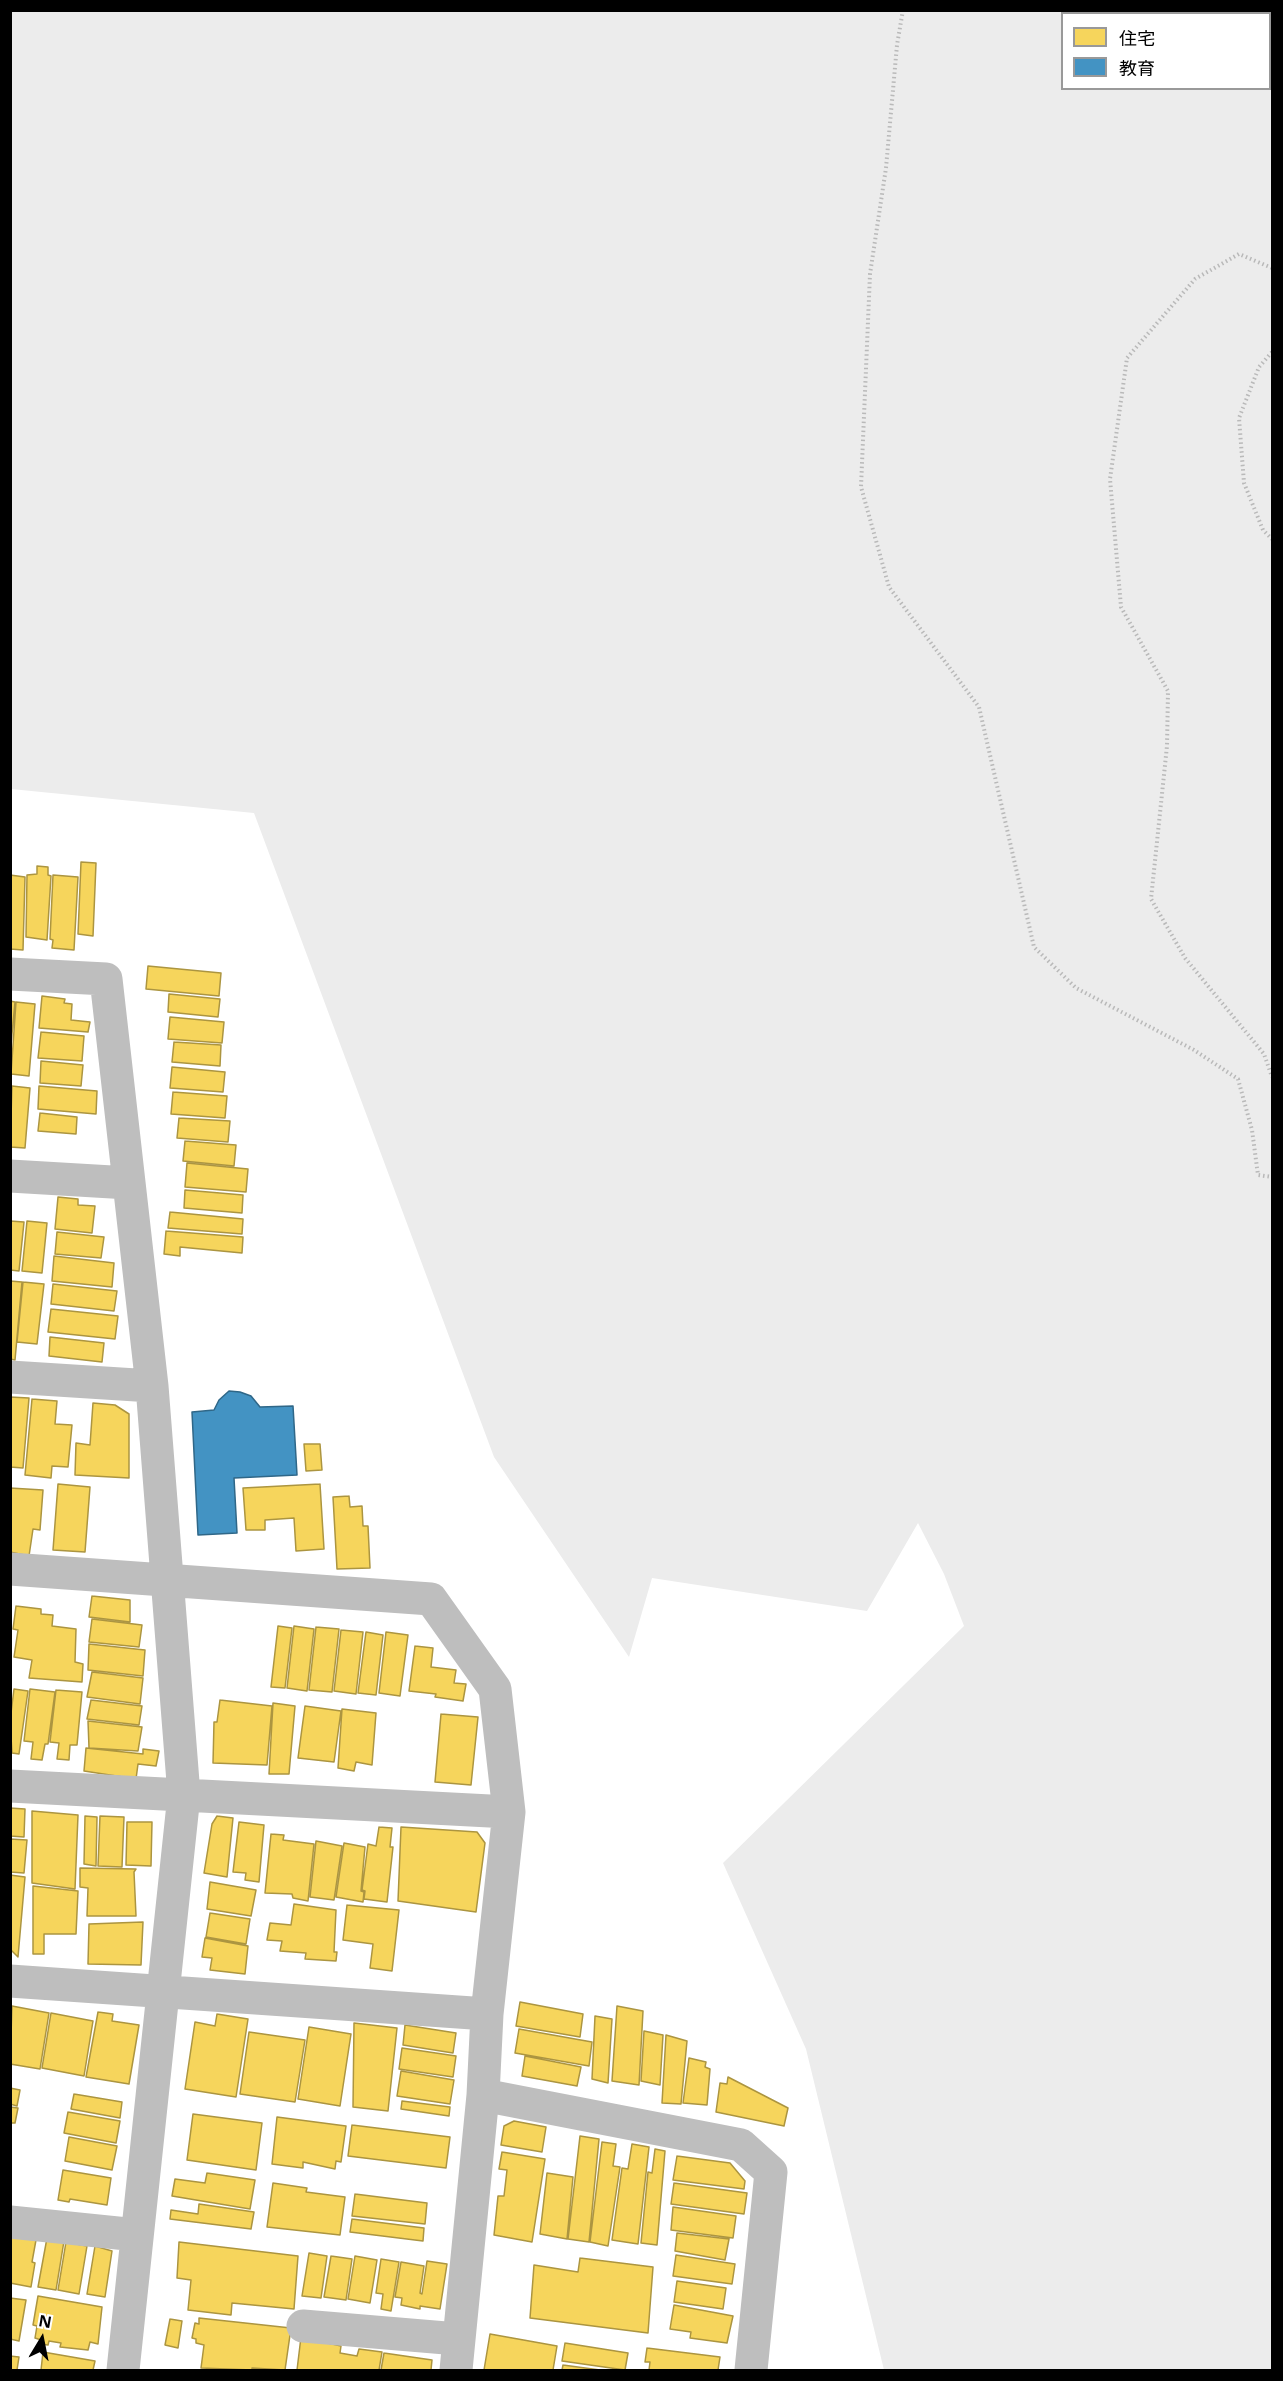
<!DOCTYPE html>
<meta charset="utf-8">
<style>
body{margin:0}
#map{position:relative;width:1283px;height:2381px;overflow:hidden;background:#fff;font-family:"Noto Sans","Noto Sans JP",sans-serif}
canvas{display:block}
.frame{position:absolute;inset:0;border:12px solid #000;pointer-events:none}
.legend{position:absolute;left:1061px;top:12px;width:210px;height:78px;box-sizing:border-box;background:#fff;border:2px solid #999;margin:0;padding:8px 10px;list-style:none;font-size:18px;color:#000}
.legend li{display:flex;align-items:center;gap:12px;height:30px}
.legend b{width:30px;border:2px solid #999}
.north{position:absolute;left:12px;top:2309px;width:60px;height:60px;-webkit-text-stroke:4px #fff;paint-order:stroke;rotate:10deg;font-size:16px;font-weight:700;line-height:24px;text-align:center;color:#000}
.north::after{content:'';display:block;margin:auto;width:21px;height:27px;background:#000;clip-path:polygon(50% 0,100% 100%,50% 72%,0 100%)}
</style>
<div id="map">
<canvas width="1283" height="2381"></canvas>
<div class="frame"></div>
<ul class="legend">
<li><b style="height:16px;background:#f6d55c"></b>住宅</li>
<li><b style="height:16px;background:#4393c3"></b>教育</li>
</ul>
<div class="north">N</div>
</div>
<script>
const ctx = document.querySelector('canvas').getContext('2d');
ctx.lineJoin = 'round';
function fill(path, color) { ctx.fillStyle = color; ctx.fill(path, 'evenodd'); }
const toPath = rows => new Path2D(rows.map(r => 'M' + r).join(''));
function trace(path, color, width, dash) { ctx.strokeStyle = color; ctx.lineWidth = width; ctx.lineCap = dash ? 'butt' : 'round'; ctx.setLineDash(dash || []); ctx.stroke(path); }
fill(toPath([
 [10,11,1272,11,1272,2370,884,2370,806,2049,723,1863,964,1626,944,1574,918,1523,867,1611,652,1578,629,1657,494,1457,254,813,11,789],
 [1062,14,1270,14,1270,88,1062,88]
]), '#ececec');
const homes = toPath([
 [81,862,96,863,93,936,78,934,81,862],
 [37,866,48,867,48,875,51,876,47,940,26,937,27,875,37,874,37,866],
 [10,875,25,877,23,950,10,949,10,875],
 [53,875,78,877,74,950,52,948,53,940,50,939,53,875],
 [148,966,221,973,219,996,146,989,148,966],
 [169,994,220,999,218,1017,168,1012,169,994],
 [42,996,65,999,64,1003,72,1004,71,1020,90,1022,88,1032,39,1028,42,996],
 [10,1001,15,1002,10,1055,10,1001],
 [16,1002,35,1004,29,1076,11,1074,16,1002],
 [170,1017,224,1022,222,1043,168,1039,170,1017],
 [41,1032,84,1036,82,1061,38,1058,41,1032],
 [174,1042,221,1045,220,1066,172,1062,174,1042],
 [41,1061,83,1065,81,1086,40,1083,41,1061],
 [172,1067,225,1072,223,1092,170,1088,172,1067],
 [12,1086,30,1088,25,1148,10,1147,12,1086],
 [39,1086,97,1091,96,1114,38,1109,39,1086],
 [173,1092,227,1096,225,1118,171,1114,173,1092],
 [40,1113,77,1117,76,1134,38,1131,40,1113],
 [179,1118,230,1121,228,1142,177,1138,179,1118],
 [185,1141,236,1145,234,1166,183,1161,185,1141],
 [187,1163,248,1169,246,1192,185,1187,187,1163],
 [185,1190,243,1195,242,1213,184,1208,185,1190],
 [58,1197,78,1199,78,1205,95,1206,92,1233,55,1229,58,1197],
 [170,1212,243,1219,242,1234,168,1228,170,1212],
 [10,1221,24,1222,19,1271,10,1270,10,1221],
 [27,1221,47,1223,42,1273,22,1271,27,1221],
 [166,1231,243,1237,242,1253,180,1247,180,1256,164,1254,166,1231],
 [57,1232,104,1237,101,1258,55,1254,57,1232],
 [54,1256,114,1263,112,1287,52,1281,54,1256],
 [10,1281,22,1282,15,1360,10,1359,10,1281],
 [23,1282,44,1284,37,1344,17,1342,23,1282],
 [53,1284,117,1291,114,1311,51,1304,53,1284],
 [51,1309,118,1316,115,1339,48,1332,51,1309],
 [50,1337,104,1343,102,1362,49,1356,50,1337],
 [10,1397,29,1398,23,1468,10,1467,10,1397],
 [32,1399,57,1401,55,1424,72,1425,68,1467,52,1466,51,1478,25,1475,32,1399],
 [93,1403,115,1405,129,1414,129,1478,75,1475,76,1443,90,1445,93,1403],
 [304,1444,320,1444,322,1470,306,1471,304,1444],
 [58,1484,90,1487,85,1552,53,1550,58,1484],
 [320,1484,324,1549,296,1551,294,1518,265,1520,265,1530,246,1530,243,1488,320,1484],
 [10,1488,43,1490,40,1530,33,1529,29,1556,10,1552,10,1488],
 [349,1496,350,1507,362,1506,363,1526,368,1526,370,1568,337,1569,333,1497,349,1496],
 [92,1596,130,1600,130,1622,89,1617,92,1596],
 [16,1606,41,1609,41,1614,53,1615,52,1626,76,1629,75,1662,83,1664,82,1682,29,1678,32,1660,14,1657,18,1630,13,1629,16,1606],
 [92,1619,142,1625,139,1647,89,1642,92,1619],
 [278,1626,292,1628,285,1688,271,1687,278,1626],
 [294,1626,314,1629,307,1691,287,1688,294,1626],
 [316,1627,339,1629,332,1692,309,1690,316,1627],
 [341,1630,363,1632,356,1694,334,1691,341,1630],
 [366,1632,383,1635,376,1695,358,1693,366,1632],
 [386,1632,408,1635,400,1696,379,1693,386,1632],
 [89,1644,145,1650,143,1676,88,1670,89,1644],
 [415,1646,433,1648,431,1667,456,1670,454,1683,466,1684,463,1701,435,1697,436,1694,409,1691,415,1646],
 [92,1672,143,1678,140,1704,87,1697,92,1672],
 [14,1689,28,1691,19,1754,12,1753,10,1721,14,1689],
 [30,1689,55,1692,48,1744,45,1744,42,1760,31,1759,33,1742,24,1741,30,1689],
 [56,1690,82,1692,77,1745,70,1745,69,1760,57,1759,59,1743,50,1742,56,1690],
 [91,1700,142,1706,139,1725,87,1719,91,1700],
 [220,1700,272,1706,267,1765,213,1763,214,1722,217,1722,220,1700],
 [273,1703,295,1706,289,1774,269,1774,273,1703],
 [305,1706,341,1711,334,1762,298,1758,305,1706],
 [342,1709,376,1713,372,1765,356,1762,354,1771,338,1768,342,1709],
 [441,1714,478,1717,471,1785,435,1782,441,1714],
 [88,1721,142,1727,138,1751,89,1748,88,1721],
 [86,1748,143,1754,143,1749,159,1751,156,1766,138,1764,136,1779,84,1771,86,1748],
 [10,1808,25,1809,24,1837,10,1836,10,1808],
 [32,1811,78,1815,75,1889,32,1883,32,1811],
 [85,1816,97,1817,96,1866,84,1864,85,1816],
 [100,1816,124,1817,122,1867,98,1866,100,1816],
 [217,1816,233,1818,227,1877,204,1873,212,1824,217,1816],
 [127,1822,152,1822,151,1866,126,1865,127,1822],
 [239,1822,264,1825,259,1882,245,1880,246,1873,233,1872,239,1822],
 [379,1827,392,1828,390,1847,393,1847,387,1902,364,1899,365,1891,362,1890,368,1844,376,1846,379,1827],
 [401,1827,477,1832,485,1843,476,1912,398,1901,401,1827],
 [271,1834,284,1835,283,1840,314,1844,308,1901,293,1898,292,1894,265,1893,271,1834],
 [10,1839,27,1840,24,1873,10,1872,10,1839],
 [316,1841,342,1846,334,1900,310,1897,316,1841],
 [344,1843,365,1847,361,1891,364,1892,363,1902,336,1897,344,1843],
 [80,1868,136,1869,134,1872,136,1916,87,1916,88,1888,80,1887,80,1868],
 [10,1875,25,1877,18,1957,10,1949,10,1875],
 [210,1882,256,1890,251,1916,207,1909,210,1882],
 [33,1886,78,1891,76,1934,44,1934,44,1954,33,1954,33,1886],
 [294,1904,336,1910,334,1952,337,1952,336,1961,305,1959,306,1953,280,1951,282,1941,267,1940,270,1923,291,1925,294,1904],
 [347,1905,399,1910,392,1971,370,1968,373,1944,343,1940,347,1905],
 [210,1913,250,1919,246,1944,206,1937,210,1913],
 [143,1922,141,1965,88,1964,89,1924,143,1922],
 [205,1938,248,1946,245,1974,210,1970,212,1958,202,1957,205,1938],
 [520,2002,583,2014,580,2037,516,2026,520,2002],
 [12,2006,49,2013,40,2069,10,2064,12,2006],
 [617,2006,643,2011,639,2085,612,2081,617,2006],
 [98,2012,113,2014,112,2021,139,2025,129,2084,86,2077,98,2012],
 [51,2013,93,2021,84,2076,42,2068,51,2013],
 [217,2014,248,2019,236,2097,185,2089,195,2022,215,2026,217,2014],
 [595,2016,612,2019,608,2083,592,2079,595,2016],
 [354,2023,397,2028,388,2111,353,2107,354,2023],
 [405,2025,456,2033,453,2053,403,2045,405,2025],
 [309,2027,351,2034,340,2106,298,2099,309,2027],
 [519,2029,592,2042,589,2066,515,2053,519,2029],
 [644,2031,663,2035,660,2085,641,2081,644,2031],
 [249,2032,305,2040,295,2102,240,2094,249,2032],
 [666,2035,687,2041,681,2104,662,2103,666,2035],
 [402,2048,456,2056,453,2077,399,2069,402,2048],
 [525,2056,581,2067,577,2086,522,2076,525,2056],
 [689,2058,706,2062,705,2067,710,2069,707,2105,683,2103,689,2058],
 [401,2071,454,2080,450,2104,397,2096,401,2071],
 [728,2077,788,2108,784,2126,716,2112,720,2083,727,2084,728,2077],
 [10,2088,20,2090,17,2106,10,2104,10,2088],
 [74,2094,122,2102,120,2118,71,2109,74,2094],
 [402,2101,450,2107,449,2116,401,2109,402,2101],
 [10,2107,18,2108,15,2123,10,2123,10,2107],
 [68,2112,120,2121,116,2143,64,2133,68,2112],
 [193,2114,262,2123,256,2170,187,2160,193,2114],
 [277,2117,346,2126,341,2162,336,2161,335,2169,303,2162,303,2168,272,2164,277,2117],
 [514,2121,546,2127,542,2152,501,2145,504,2126,514,2121],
 [352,2125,450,2137,446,2168,348,2156,352,2125],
 [580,2136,599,2139,589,2242,568,2239,580,2136],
 [69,2137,117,2146,112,2170,65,2161,69,2137],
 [602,2142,616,2144,613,2166,620,2167,608,2246,590,2242,602,2142],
 [632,2144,649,2147,638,2244,612,2240,622,2168,628,2169,632,2144],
 [655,2149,665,2151,657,2245,641,2243,648,2172,652,2173,655,2149],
 [502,2152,545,2159,532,2242,494,2235,498,2196,504,2196,507,2170,499,2169,502,2152],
 [677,2156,730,2163,745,2181,744,2189,673,2180,677,2156],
 [63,2170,111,2178,107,2205,70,2199,69,2202,58,2200,63,2170],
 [207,2173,255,2180,250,2209,172,2196,175,2179,205,2183,207,2173],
 [547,2173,573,2177,567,2239,540,2234,547,2173],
 [273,2183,307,2188,306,2192,345,2197,340,2235,267,2227,273,2183],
 [674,2183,747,2193,744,2214,671,2204,674,2183],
 [355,2194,427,2203,425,2224,352,2216,355,2194],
 [199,2204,254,2212,251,2229,170,2219,171,2210,198,2214,199,2204],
 [673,2207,736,2216,733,2238,671,2230,673,2207],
 [352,2219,424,2228,423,2241,350,2232,352,2219],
 [677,2233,729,2239,725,2260,675,2251,677,2233],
 [10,2236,36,2240,32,2262,35,2263,31,2287,10,2283,10,2236],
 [47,2238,64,2241,56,2290,38,2287,47,2238],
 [66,2242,87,2246,79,2294,58,2290,66,2242],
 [179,2242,298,2256,294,2309,232,2303,231,2315,188,2310,191,2280,177,2278,179,2242],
 [95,2246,112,2251,105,2297,87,2294,95,2246],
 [309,2253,327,2256,321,2298,302,2296,309,2253],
 [676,2255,735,2264,732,2284,673,2276,676,2255],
 [331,2256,352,2259,346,2300,324,2297,331,2256],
 [355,2256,377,2260,370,2303,348,2299,355,2256],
 [580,2258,653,2267,648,2333,530,2318,534,2265,578,2272,580,2258],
 [381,2259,399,2262,391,2311,381,2309,383,2294,376,2293,381,2259],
 [427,2261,447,2264,440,2309,420,2306,420,2309,401,2305,402,2298,395,2297,401,2262,424,2266,420,2293,422,2294,427,2261],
 [677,2281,726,2288,723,2309,674,2302,677,2281],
 [38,2296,102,2307,98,2344,90,2342,88,2350,60,2347,61,2343,49,2341,48,2345,40,2344,41,2340,35,2338,37,2326,33,2325,38,2296],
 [10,2298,26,2300,19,2341,10,2339,10,2298],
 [674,2305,733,2316,727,2343,690,2338,691,2332,670,2329,674,2305],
 [199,2318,291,2328,285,2370,252,2368,252,2370,201,2368,204,2345,196,2343,196,2339,192,2338,195,2323,199,2324,199,2318],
 [170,2319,182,2321,178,2348,165,2345,170,2319],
 [490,2334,557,2346,553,2370,484,2370,490,2334],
 [301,2337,341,2346,340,2353,357,2356,359,2349,382,2352,379,2370,297,2370,301,2337],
 [565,2343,628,2353,625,2370,562,2361,565,2343],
 [647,2348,720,2357,718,2370,649,2370,650,2362,645,2362,647,2348],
 [43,2352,95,2361,93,2370,41,2370,43,2352],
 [384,2353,432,2360,431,2370,381,2370,384,2353],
 [10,2356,19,2357,17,2370,10,2370,10,2356],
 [563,2365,600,2370,562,2370,563,2365]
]);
fill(homes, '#f6d55c');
trace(homes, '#ac9540', 1.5);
const schools = toPath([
 [229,1391,240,1392,251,1396,260,1407,293,1406,297,1475,234,1478,237,1533,198,1535,192,1412,214,1410,219,1400,229,1391]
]);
fill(schools, '#4393c3');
trace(schools, '#2f6788', 1.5);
trace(toPath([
 [903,10,897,45,886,168,870,274,861,487,889,587,979,707,1034,947,1076,988,1194,1050,1238,1079,1252,1130,1258,1175,1272,1177],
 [1272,268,1239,254,1195,279,1127,358,1110,479,1121,607,1168,691,1167,746,1151,899,1185,958,1264,1054,1272,1077],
 [1272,352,1259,367,1239,418,1244,483,1263,530,1272,539]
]), '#b9b9b9', 4, [1.5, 3]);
trace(toPath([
 [10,974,106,979,152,1386,184,1795,123,2370],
 [10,1176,129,1183],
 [10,1377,152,1386],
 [10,1569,431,1599,495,1689,509,1812,487,2014,483,2095,456,2370],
 [10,1786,509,1812],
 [10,1981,487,2014],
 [483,2095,741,2145,771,2172,751,2370],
 [10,2222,137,2235],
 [303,2326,458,2339]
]), '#bebebe', 33);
</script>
